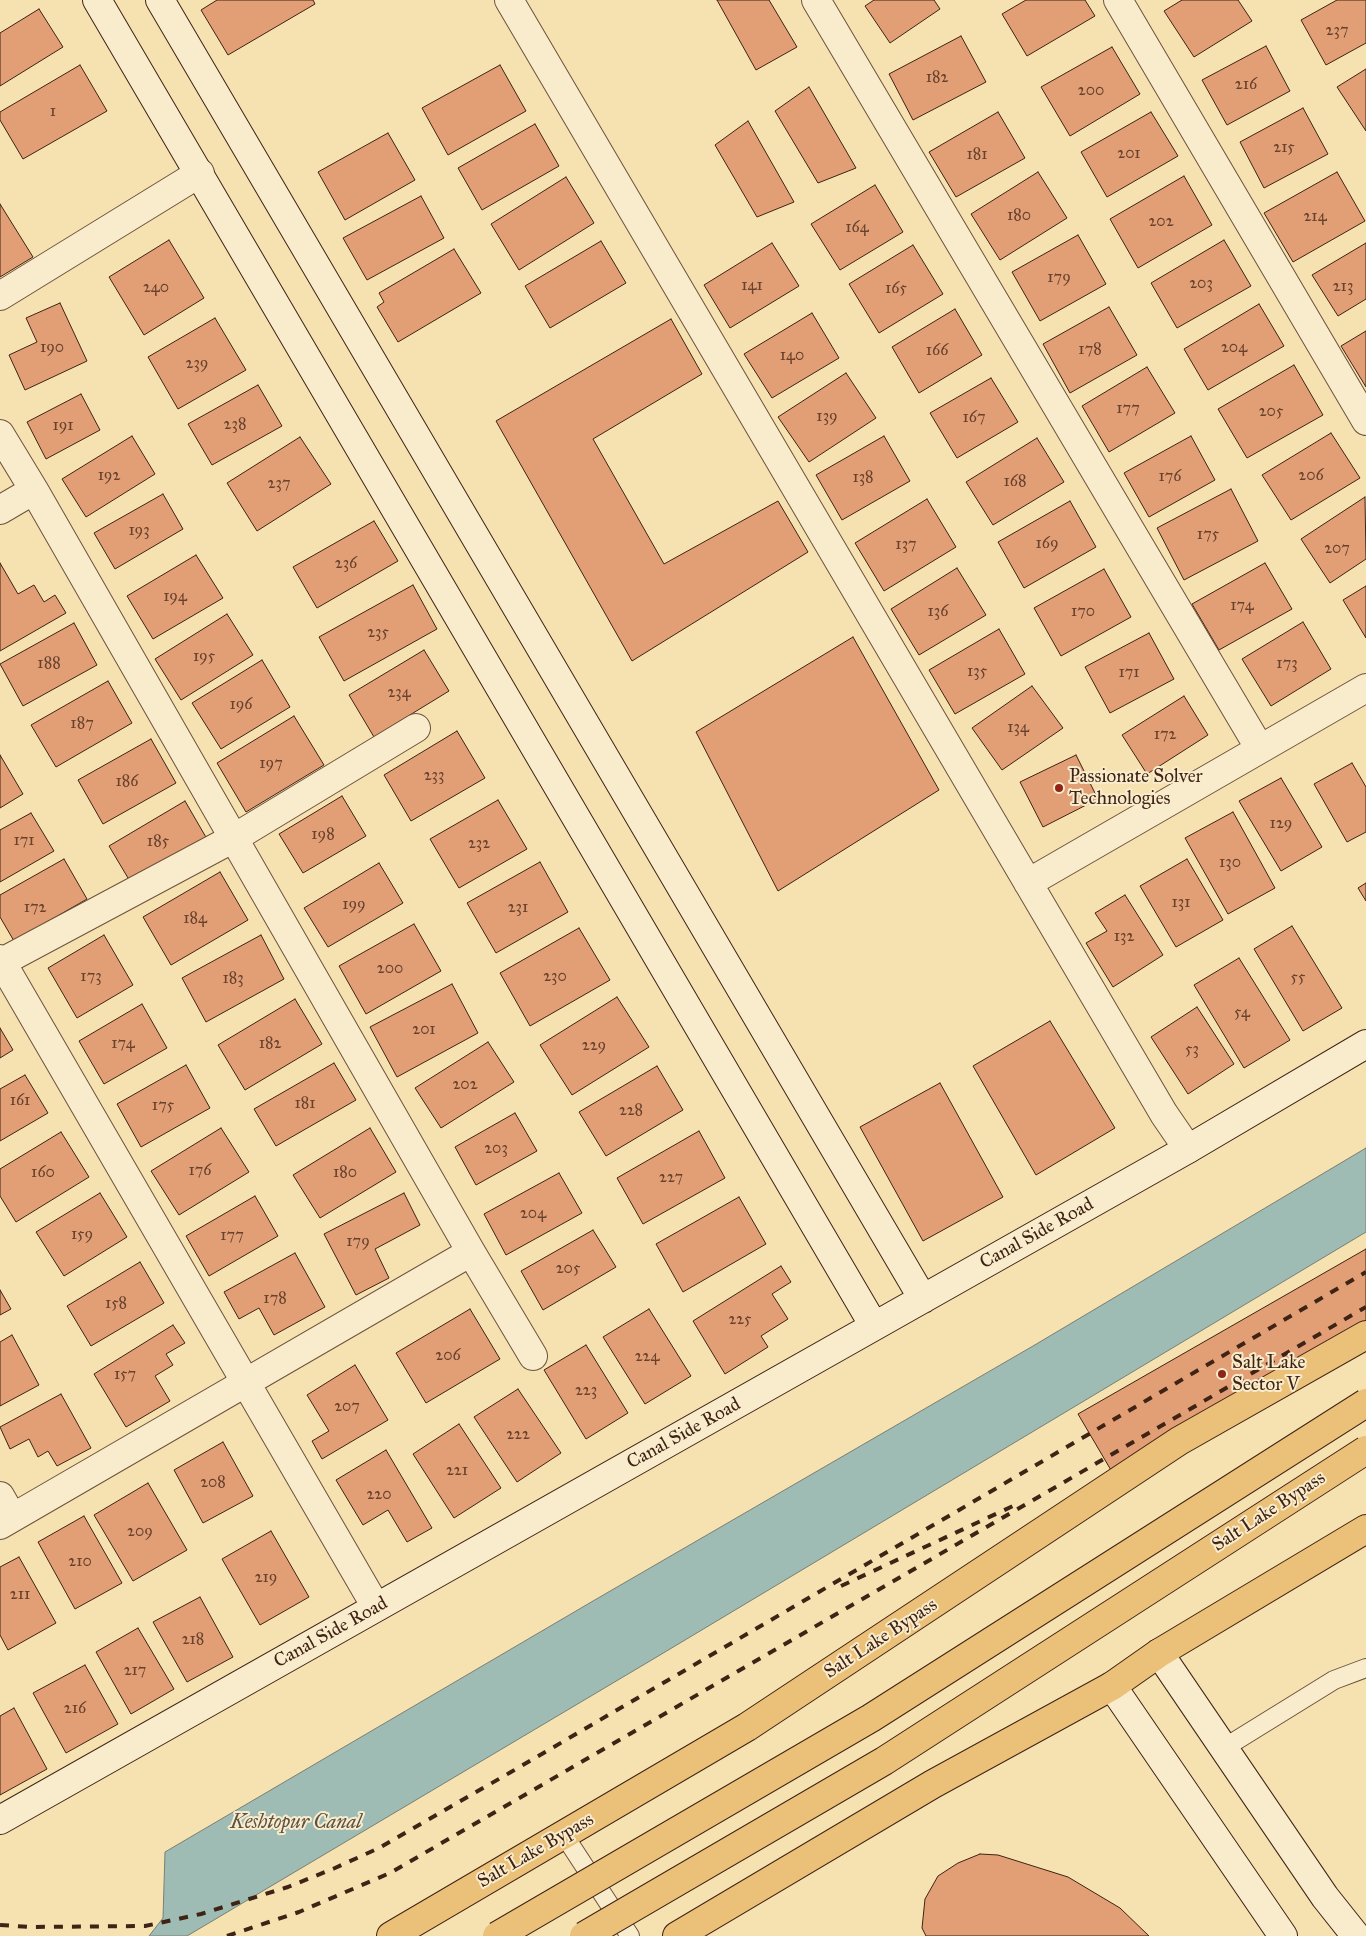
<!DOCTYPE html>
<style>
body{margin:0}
canvas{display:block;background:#f6e1b1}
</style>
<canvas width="1366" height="1936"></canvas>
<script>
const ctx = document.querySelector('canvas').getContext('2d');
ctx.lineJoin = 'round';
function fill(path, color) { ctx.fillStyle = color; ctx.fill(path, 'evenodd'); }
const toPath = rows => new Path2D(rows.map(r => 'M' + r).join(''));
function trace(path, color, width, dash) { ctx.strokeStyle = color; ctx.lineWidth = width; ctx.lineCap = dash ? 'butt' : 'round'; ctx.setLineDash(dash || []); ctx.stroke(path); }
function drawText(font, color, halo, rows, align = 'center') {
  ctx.font = font + ' "IM FELL Great Primer",serif'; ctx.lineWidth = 4; ctx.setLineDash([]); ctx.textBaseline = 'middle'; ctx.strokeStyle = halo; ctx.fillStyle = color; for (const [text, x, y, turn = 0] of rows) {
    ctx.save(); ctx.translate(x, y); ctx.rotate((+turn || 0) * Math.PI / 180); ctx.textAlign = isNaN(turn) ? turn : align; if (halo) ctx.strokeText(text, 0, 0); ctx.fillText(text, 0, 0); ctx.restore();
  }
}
const water = toPath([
 [1366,1148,1366,1232,655,1658,187,1936,149,1936,163,1918,165,1852,593,1601,1033,1346,1366,1148]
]);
fill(water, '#9ebcb3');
trace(water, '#787f74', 1);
const building = toPath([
 [217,0,313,0,315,4,228,55,201,10,217,0],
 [717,0,769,0,797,47,756,70,717,0],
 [874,0,934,0,940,9,890,43,865,6,874,0],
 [1026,0,1085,0,1095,16,1027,56,1002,14,1026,0],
 [1182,0,1238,0,1252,21,1194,57,1164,11,1182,0],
 [1337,0,1366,0,1366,43,1326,65,1301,20,1337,0],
 [39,9,63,47,0,86,0,33,39,9],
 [961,36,986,82,913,120,889,74,961,36],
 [1266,46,1290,91,1227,125,1202,80,1266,46],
 [1112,47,1140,94,1070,136,1041,87,1112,47],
 [80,65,107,111,23,159,0,120,0,112,80,65],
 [500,65,526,111,448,155,422,108,500,65],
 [1366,69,1366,131,1337,87,1366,69],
 [809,87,856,168,818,183,775,111,809,87],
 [1303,108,1328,154,1264,188,1240,142,1303,108],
 [998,112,1025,158,956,197,929,152,998,112],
 [1151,112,1178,156,1107,197,1081,152,1151,112],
 [748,121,794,202,757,217,715,145,748,121],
 [535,124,559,166,482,210,458,168,535,124],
 [388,133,415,180,345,220,318,172,388,133],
 [1038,172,1067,218,1000,260,971,214,1038,172],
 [1337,172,1365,221,1293,262,1264,213,1337,172],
 [1184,176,1212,225,1138,268,1110,219,1184,176],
 [566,177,594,223,519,270,491,224,566,177],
 [875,185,903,232,840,270,811,224,875,185],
 [421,196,444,238,367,280,343,238,421,196],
 [0,204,33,257,0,277,0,204],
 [1078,235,1106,284,1040,321,1012,272,1078,235],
 [169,240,204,298,144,335,109,277,169,240],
 [1224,240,1251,286,1177,328,1151,283,1224,240],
 [601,241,626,283,550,328,525,286,601,241],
 [772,243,799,286,730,328,704,285,772,243],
 [1366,243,1366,299,1338,316,1312,275,1366,243],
 [913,245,943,294,879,333,849,284,913,245],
 [454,249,481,293,398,342,377,307,384,302,379,293,454,249],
 [60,303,87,361,25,390,9,355,37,342,26,318,60,303],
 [1259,304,1284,346,1208,390,1184,349,1259,304],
 [1109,307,1137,355,1070,393,1043,344,1109,307],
 [955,309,982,355,919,393,892,347,955,309],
 [812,313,839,358,772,398,744,354,812,313],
 [215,318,246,370,178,409,148,357,215,318],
 [671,319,702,374,593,439,664,564,778,501,808,552,632,661,496,421,671,319],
 [1366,331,1366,387,1341,346,1366,331],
 [1294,365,1323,415,1247,458,1218,409,1294,365],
 [1147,367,1175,413,1109,452,1082,406,1147,367],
 [846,373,876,418,809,462,778,417,846,373],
 [991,378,1018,422,957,458,930,413,991,378],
 [258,385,282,426,212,465,188,424,258,385],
 [81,394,100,430,46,459,27,422,81,394],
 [1331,433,1360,478,1291,520,1262,475,1331,433],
 [132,436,155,474,86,517,62,479,132,436],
 [884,436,910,481,842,520,816,475,884,436],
 [1191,436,1215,480,1149,517,1124,473,1191,436],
 [300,437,331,484,257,531,227,483,300,437],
 [1037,438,1064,482,993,525,966,482,1037,438],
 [1231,489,1258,541,1184,580,1157,528,1231,489],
 [163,494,183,529,115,569,94,533,163,494],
 [1365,497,1366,559,1330,583,1301,539,1365,497],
 [927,499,956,547,884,591,855,543,927,499],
 [1070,501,1096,547,1024,588,998,542,1070,501],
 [374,521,398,561,317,608,293,567,374,521],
 [196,555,223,598,153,639,127,596,196,555],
 [0,563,18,594,34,585,44,602,55,595,66,613,0,651,0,563],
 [1265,563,1292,609,1219,650,1192,604,1265,563],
 [957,568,986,615,919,655,891,609,957,568],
 [1104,569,1131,617,1061,656,1034,608,1104,569],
 [413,585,437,629,344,681,319,637,413,585],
 [1366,586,1366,638,1343,600,1366,586],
 [227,614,253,655,181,700,155,659,227,614],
 [1303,622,1331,669,1271,706,1242,659,1303,622],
 [74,623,97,665,23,706,0,664,74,623],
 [999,629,1025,674,955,714,929,670,999,629],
 [1149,633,1174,679,1110,713,1085,667,1149,633],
 [853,637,939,790,778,891,696,732,853,637],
 [424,650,449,691,374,737,349,695,424,650],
 [262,660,290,707,221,749,192,703,262,660],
 [108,681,132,723,56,767,31,725,108,681],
 [1032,686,1063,728,1002,770,972,728,1032,686],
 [1184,696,1208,735,1147,774,1122,735,1184,696],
 [294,716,324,765,246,812,217,763,294,716],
 [457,731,485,778,411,821,384,775,457,731],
 [151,739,176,783,103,824,78,780,151,739],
 [0,755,23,794,0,808,0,755],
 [1076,755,1098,799,1043,827,1020,782,1076,755],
 [1352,763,1366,787,1366,832,1347,842,1314,784,1352,763],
 [1281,778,1322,847,1281,871,1239,801,1281,778],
 [342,796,366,836,303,873,279,834,342,796],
 [498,800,527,849,459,888,430,839,498,800],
 [185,801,207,839,131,883,109,846,185,801],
 [1233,812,1275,888,1228,914,1185,838,1233,812],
 [31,813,54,851,0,882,0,830,31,813],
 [64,859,87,899,14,941,0,917,0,895,64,859],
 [1187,859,1223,920,1176,947,1140,886,1187,859],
 [540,862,568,912,496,953,467,903,540,862],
 [379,863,403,903,328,947,304,908,379,863],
 [220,872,248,920,171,965,143,917,220,872],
 [1366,883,1366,901,1358,888,1366,883],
 [1125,895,1163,955,1113,987,1086,943,1107,931,1095,913,1125,895],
 [414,924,441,971,366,1014,339,966,414,924],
 [1292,926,1342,1008,1303,1031,1254,949,1292,926],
 [579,928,610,980,530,1026,500,973,579,928],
 [104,935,133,985,77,1018,48,968,104,935],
 [261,935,284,979,206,1022,182,978,261,935],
 [1239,958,1290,1040,1244,1068,1194,985,1239,958],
 [452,984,478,1033,397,1077,370,1027,452,984],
 [617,997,649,1047,572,1095,540,1045,617,997],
 [295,999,322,1044,245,1090,218,1045,295,999],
 [142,1004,167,1048,104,1084,79,1041,142,1004],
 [1197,1007,1234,1064,1188,1094,1151,1037,1197,1007],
 [1050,1021,1115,1128,1036,1175,973,1066,1050,1021],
 [0,1028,13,1050,0,1058,0,1028],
 [488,1042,514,1082,441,1128,415,1088,488,1042],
 [334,1063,356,1100,276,1146,254,1109,334,1063],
 [186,1065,210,1108,141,1147,117,1104,186,1065],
 [657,1066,683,1110,606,1156,579,1112,657,1066],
 [25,1075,48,1113,0,1141,0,1089,25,1075],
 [940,1083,1003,1197,923,1241,860,1127,940,1083],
 [515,1113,537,1151,476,1185,455,1147,515,1113],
 [221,1128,249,1172,179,1215,151,1171,221,1128],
 [370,1128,396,1172,320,1218,293,1175,370,1128],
 [699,1131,725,1178,643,1224,617,1178,699,1131],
 [61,1132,89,1177,16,1222,0,1196,0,1169,61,1132],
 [559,1173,582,1213,506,1255,484,1214,559,1173],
 [100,1193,127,1237,64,1276,36,1232,100,1193],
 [404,1193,420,1225,375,1249,389,1278,356,1295,324,1234,404,1193],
 [255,1196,278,1236,209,1276,186,1236,255,1196],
 [739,1197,766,1244,683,1292,656,1244,739,1197],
 [593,1230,616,1267,543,1310,521,1271,593,1230],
 [1366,1249,1366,1333,1115,1477,1078,1414,1366,1249],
 [295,1253,325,1307,274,1335,259,1308,239,1319,224,1292,295,1253],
 [140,1262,164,1303,91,1346,67,1306,140,1262],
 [781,1266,791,1282,772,1294,788,1319,761,1336,768,1347,725,1374,693,1321,781,1266],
 [0,1290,11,1309,0,1315,0,1290],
 [470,1309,500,1359,426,1403,396,1353,470,1309],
 [649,1309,691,1376,645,1404,603,1337,649,1309],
 [173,1325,185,1343,166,1354,173,1365,155,1376,170,1401,126,1427,94,1374,173,1325],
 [12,1335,39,1385,0,1406,0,1342,12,1335],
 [586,1345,628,1413,586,1439,544,1370,586,1345],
 [355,1365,388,1420,322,1459,312,1441,329,1431,307,1395,355,1365],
 [518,1389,561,1453,517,1482,474,1417,518,1389],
 [61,1394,91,1448,57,1466,48,1451,38,1457,29,1439,10,1449,0,1427,61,1394],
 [459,1424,501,1488,454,1518,413,1454,459,1424],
 [223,1442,253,1496,203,1523,174,1470,223,1442],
 [386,1450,432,1528,407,1542,388,1510,363,1525,336,1480,386,1450],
 [148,1483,187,1550,133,1581,94,1515,148,1483],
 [84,1516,122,1583,75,1609,38,1542,84,1516],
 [271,1531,309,1597,260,1625,222,1559,271,1531],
 [19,1557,56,1623,8,1650,0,1635,0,1567,19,1557],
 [200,1597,233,1657,187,1682,153,1622,200,1597],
 [138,1628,174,1689,131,1714,96,1652,138,1628],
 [85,1665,118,1724,66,1753,33,1693,85,1665],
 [14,1708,47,1769,0,1795,0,1716,14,1708],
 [980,1854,998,1855,1068,1877,1120,1908,1149,1936,926,1936,922,1928,925,1899,938,1876,958,1863,980,1854]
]);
fill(building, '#e29f76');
trace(building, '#3f2315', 1);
const lane = toPath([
 [1224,1748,1334,1680,1366,1668],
 [564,1835,630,1936]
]);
const street = toPath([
 [509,0,1164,1114,1188,1149],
 [816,0,1260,749],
 [1118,0,1366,421],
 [0,296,200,173],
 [0,434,34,490,471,1252,533,1356],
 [0,510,34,490],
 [1028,883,1366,688],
 [0,959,376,1607],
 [0,963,234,838,416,728],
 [0,1496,12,1517],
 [0,1525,471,1252]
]);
const secondary = toPath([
 [97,0,874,1326],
 [160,0,923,1299],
 [1159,1653,1325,1897,1356,1936],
 [1112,1686,1283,1936],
 [0,1820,1188,1149,1366,1044]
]);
const primary = toPath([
 [391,1936,747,1727,1179,1441,1366,1335],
 [677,1936,933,1784,1112,1686,1159,1653,1366,1529]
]);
trace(lane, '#6d523c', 20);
trace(street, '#6d523c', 30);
trace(secondary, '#3f2315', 30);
trace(primary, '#3f2315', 30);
trace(lane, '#f9eccc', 18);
trace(street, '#f9eccc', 28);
trace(secondary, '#f9eccc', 28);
trace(primary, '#ebc078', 28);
trace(toPath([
 [841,1586,1013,1506],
 [0,1925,29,1927,145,1926,201,1914,288,1887,335,1868,379,1848,511,1772,1366,1272],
 [227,1936,299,1912,390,1873,1366,1307]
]), '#3f2315', 4, [9, 9]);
const primaryBridge = toPath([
 [497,1936,871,1718,1366,1403],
 [584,1936,884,1761,1366,1450]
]);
trace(primaryBridge, '#3f2315', 30, []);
trace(primaryBridge, '#ebc078', 28);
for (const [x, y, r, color] of [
 [1059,788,5,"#8f2418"],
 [1222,1374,5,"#8f2418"]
]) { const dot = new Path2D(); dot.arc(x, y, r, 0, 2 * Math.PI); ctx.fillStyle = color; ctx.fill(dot); trace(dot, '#f9eccc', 2); }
drawText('16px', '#68422d', null, [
 ["237",1337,31],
 ["182",937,78],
 ["216",1246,85],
 ["200",1091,91],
 ["1",53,112],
 ["215",1284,148],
 ["201",1129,154],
 ["181",977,155],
 ["180",1019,216],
 ["214",1315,217],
 ["202",1161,222],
 ["164",857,228],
 ["179",1059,278],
 ["203",1201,284],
 ["141",752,286],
 ["213",1343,287],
 ["240",156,288],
 ["165",896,289],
 ["190",52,348],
 ["204",1234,348],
 ["178",1090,350],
 ["166",937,351],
 ["140",792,356],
 ["239",197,364],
 ["177",1128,409],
 ["205",1271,412],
 ["139",827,417],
 ["167",974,418],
 ["238",235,425],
 ["191",63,426],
 ["192",109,476],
 ["206",1311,476],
 ["176",1170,477],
 ["138",863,478],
 ["168",1015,482],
 ["237",279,484],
 ["193",139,531],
 ["175",1208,535],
 ["169",1047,544],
 ["137",906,545],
 ["207",1337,549],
 ["236",346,564],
 ["194",175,597],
 ["174",1242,606],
 ["136",938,612],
 ["170",1083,612],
 ["235",378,633],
 ["195",204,657],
 ["188",49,664],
 ["173",1287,664],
 ["135",977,672],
 ["171",1129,673],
 ["234",399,693],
 ["196",241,705],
 ["187",82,724],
 ["134",1018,728],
 ["172",1165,735],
 ["197",271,764],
 ["233",434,776],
 ["186",127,782],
 ["129",1281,824],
 ["198",323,835],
 ["171",24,841],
 ["185",158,842],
 ["232",479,844],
 ["130",1230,863],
 ["131",1181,903],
 ["199",354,905],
 ["172",35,908],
 ["231",518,908],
 ["184",195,919],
 ["132",1124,937],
 ["200",390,969],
 ["173",91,977],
 ["230",555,977],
 ["55",1298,978],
 ["183",233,979],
 ["54",1242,1013],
 ["201",424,1030],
 ["174",123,1044],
 ["182",270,1044],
 ["229",594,1046],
 ["53",1192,1050],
 ["202",465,1085],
 ["161",20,1101],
 ["181",305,1104],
 ["175",163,1106],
 ["228",631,1111],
 ["203",496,1149],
 ["176",200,1171],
 ["160",43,1173],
 ["180",345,1173],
 ["227",671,1178],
 ["204",533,1214],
 ["159",82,1235],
 ["177",232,1236],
 ["179",358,1242],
 ["205",568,1269],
 ["178",275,1299],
 ["158",116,1304],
 ["225",740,1320],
 ["206",448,1356],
 ["224",647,1357],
 ["157",125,1375],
 ["223",586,1391],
 ["207",347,1407],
 ["222",518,1435],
 ["221",457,1471],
 ["208",213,1483],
 ["220",379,1495],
 ["209",140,1532],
 ["210",80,1562],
 ["219",266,1578],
 ["211",20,1595],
 ["218",193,1640],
 ["217",135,1671],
 ["216",75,1709]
]);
drawText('19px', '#3f2315', '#f9eccc', [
 ["Passionate Solver",1069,777],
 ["Technologies",1069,799],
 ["Salt Lake",1232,1363],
 ["Sector V",1232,1385]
], 'left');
drawText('19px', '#3f2315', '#f9eccc', [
 ["Canal Side Road",1037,1234,-29],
 ["Canal Side Road",684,1434,-29],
 ["Salt Lake Bypass",1269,1512,-33],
 ["Canal Side Road",331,1633,-29],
 ["Salt Lake Bypass",881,1639,-33],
 ["Salt Lake Bypass",536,1851,-30]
]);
drawText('italic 20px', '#5c5144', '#f9eccc', [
 ["Keshtopur Canal",296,1823]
]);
</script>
